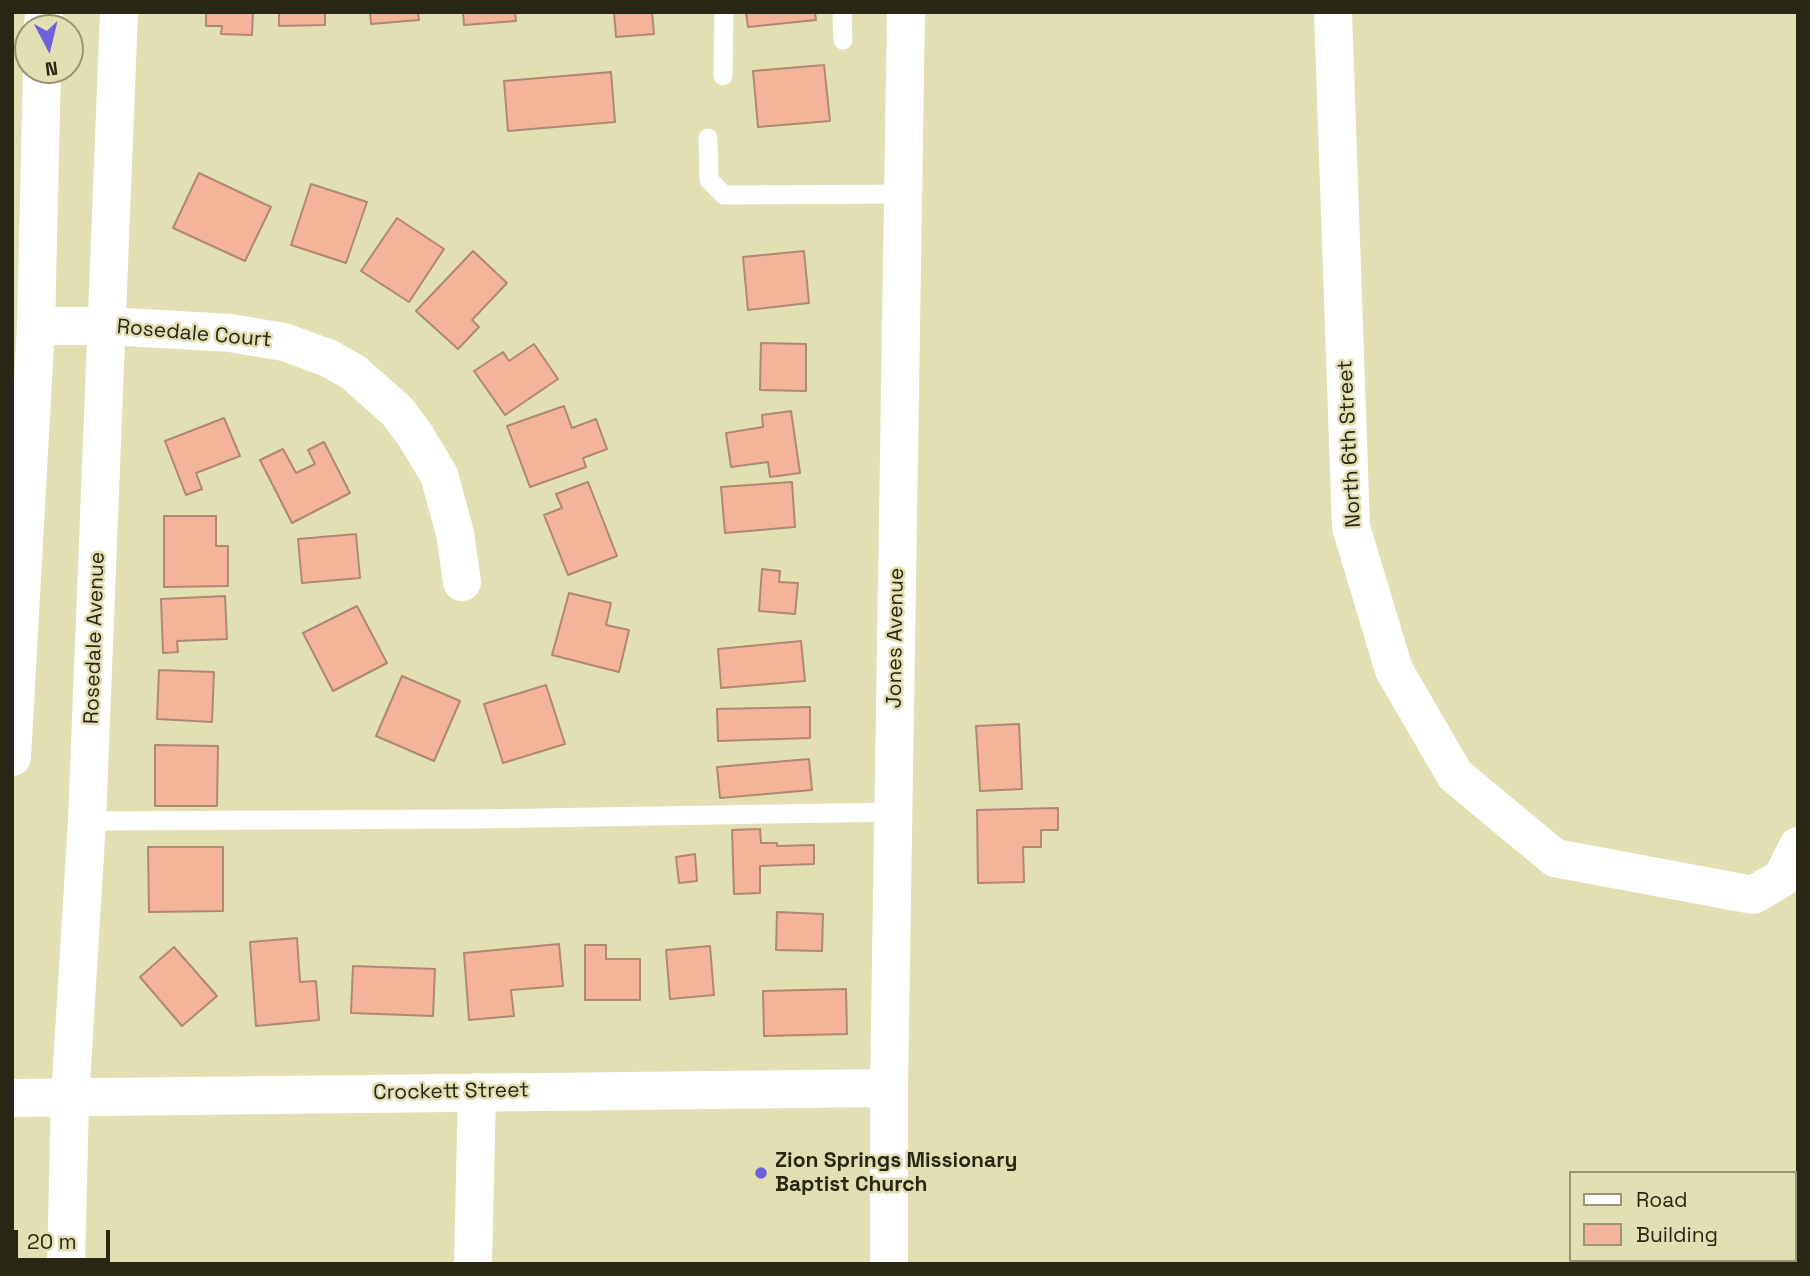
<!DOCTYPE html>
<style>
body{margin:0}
#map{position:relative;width:1810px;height:1276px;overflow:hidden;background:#e2dfb3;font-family:"Space Grotesk",sans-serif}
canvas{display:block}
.frame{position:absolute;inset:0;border:14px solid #282716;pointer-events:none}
.legend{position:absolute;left:1569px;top:1171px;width:228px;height:91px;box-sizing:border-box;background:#e2dfb3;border:2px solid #989574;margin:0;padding:9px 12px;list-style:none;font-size:21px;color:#282716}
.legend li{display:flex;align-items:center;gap:14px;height:35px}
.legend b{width:35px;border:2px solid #989574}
.north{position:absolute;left:14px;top:14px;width:70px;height:70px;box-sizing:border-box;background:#e2dfb3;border:2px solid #989574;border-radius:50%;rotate:173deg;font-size:19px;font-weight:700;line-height:28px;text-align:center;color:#282716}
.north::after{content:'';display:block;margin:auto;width:24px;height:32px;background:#6e61dc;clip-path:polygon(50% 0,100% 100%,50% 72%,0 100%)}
.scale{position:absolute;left:14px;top:1230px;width:96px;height:32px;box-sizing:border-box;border:4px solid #282716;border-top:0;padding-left:9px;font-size:21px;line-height:24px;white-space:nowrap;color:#282716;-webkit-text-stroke:5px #e2dfb3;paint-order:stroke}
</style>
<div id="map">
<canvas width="1810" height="1276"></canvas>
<div class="frame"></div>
<ul class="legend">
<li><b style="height:9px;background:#fff"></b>Road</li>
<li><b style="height:19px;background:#f4b499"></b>Building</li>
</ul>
<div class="north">N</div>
<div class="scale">20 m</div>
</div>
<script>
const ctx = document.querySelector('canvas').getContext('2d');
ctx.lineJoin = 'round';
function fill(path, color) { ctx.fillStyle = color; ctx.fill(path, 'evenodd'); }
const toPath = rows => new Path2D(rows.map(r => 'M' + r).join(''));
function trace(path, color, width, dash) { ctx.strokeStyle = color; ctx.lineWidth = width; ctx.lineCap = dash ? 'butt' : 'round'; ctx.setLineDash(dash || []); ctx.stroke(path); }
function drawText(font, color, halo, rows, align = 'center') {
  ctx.font = font + ' "Space Grotesk",sans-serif'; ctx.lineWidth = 5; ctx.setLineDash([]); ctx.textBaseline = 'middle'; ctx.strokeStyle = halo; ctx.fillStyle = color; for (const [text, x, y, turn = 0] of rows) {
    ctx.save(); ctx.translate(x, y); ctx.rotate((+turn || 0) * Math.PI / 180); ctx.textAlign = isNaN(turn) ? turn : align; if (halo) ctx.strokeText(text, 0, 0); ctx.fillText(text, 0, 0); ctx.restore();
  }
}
const building = toPath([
 [206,12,253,12,252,35,221,34,222,26,206,26,206,12],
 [279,12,325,12,325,25,279,26,279,12],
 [370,12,418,12,419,20,371,24,370,12],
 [463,12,515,12,516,21,464,25,463,12],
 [614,12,652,12,654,34,616,37,614,12],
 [746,12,815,12,816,20,748,27,746,12],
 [824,65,830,121,758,127,753,71,824,65],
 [611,72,615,122,508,131,504,81,611,72],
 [199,173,271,207,245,261,173,228,199,173],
 [311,184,367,202,346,263,291,245,311,184],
 [397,218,444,249,409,302,361,271,397,218],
 [473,251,507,283,472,320,479,327,458,349,416,311,473,251],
 [804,251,809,303,748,310,743,257,804,251],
 [761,343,806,344,806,391,760,390,761,343],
 [534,344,558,379,505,415,474,371,503,352,509,361,534,344],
 [564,406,572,428,596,419,607,449,583,458,586,467,530,487,507,426,564,406],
 [791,411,800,473,770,477,768,462,731,467,726,433,763,427,762,415,791,411],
 [224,418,240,456,196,473,202,489,186,495,165,441,224,418],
 [324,442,350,493,292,523,260,460,283,449,296,473,315,464,308,450,324,442],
 [588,482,617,556,568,575,544,515,562,508,556,494,588,482],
 [792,482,795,527,725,533,721,487,792,482],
 [164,516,216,516,216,546,228,546,228,586,164,587,164,516],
 [356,534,360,578,302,583,298,539,356,534],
 [762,569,780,571,779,582,798,583,795,614,759,611,762,569],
 [569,593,611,603,606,625,629,630,619,672,552,655,569,593],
 [225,596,227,639,177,641,178,652,163,653,161,599,225,596],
 [357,606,387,663,333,691,303,633,357,606],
 [801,641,805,681,721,688,718,649,801,641],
 [159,670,214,672,212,722,157,719,159,670],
 [402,676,460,701,434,761,376,736,402,676],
 [546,685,565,744,503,763,484,704,546,685],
 [810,707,810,738,718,741,717,709,810,707],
 [1019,724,1022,789,980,791,976,726,1019,724],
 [155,745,218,746,217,806,155,806,155,745],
 [809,759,812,790,720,798,717,767,809,759],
 [1058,808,1058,830,1041,830,1041,847,1023,847,1024,882,978,883,977,810,1058,808],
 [760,829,761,843,777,843,777,846,814,845,814,864,760,866,760,893,734,894,732,830,760,829],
 [148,847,223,847,223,911,149,912,148,847],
 [695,854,697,881,679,883,676,857,695,854],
 [777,912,823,914,822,951,776,950,777,912],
 [297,938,300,982,316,981,319,1020,256,1026,250,942,297,938],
 [559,944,563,986,511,990,514,1016,469,1020,464,953,559,944],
 [585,945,606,945,606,959,640,959,640,1000,585,1000,585,945],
 [710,946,714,995,670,999,666,950,710,946],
 [174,947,217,996,182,1026,140,977,174,947],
 [353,966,435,969,433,1016,351,1013,353,966],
 [846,989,847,1034,764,1036,763,991,846,989]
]);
fill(building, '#f4b499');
trace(building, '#b18776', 2);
trace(toPath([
 [842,12,843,40],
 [723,76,724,12],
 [708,138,709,180,724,195,903,194],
 [87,821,477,819,893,812]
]), '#fff', 19);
trace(toPath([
 [1333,12,1351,527,1394,670,1455,775,1555,858,1753,895,1782,878,1798,846],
 [43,28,44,12],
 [36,326,108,326,230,333,284,342,328,358,353,372,397,411,415,435,439,475,455,533,462,582],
 [12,757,36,326,42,70],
 [12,1098,889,1088],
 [66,1264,70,1099,87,821,119,12],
 [473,1264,477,1092]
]), '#fff', 38);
trace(toPath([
 [889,1264,889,1088,906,12]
]), '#fff', 38);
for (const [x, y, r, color] of [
 [761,1173,7,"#6e61dc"]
]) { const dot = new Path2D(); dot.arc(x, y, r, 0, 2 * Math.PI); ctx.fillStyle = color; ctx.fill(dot); trace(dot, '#e2dfb3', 2.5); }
drawText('21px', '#282716', '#e2dfb3', [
 ["Rosedale Court",194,334,5],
 ["North 6th Street",1350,444,-93],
 ["Rosedale Avenue",95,638,-88],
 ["Jones Avenue",896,638,-89],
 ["Crockett Street",451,1092,-1]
]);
drawText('bold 21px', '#282716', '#e2dfb3', [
 ["Zion Springs Missionary",775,1161],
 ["Baptist Church",775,1185]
], 'left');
</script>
